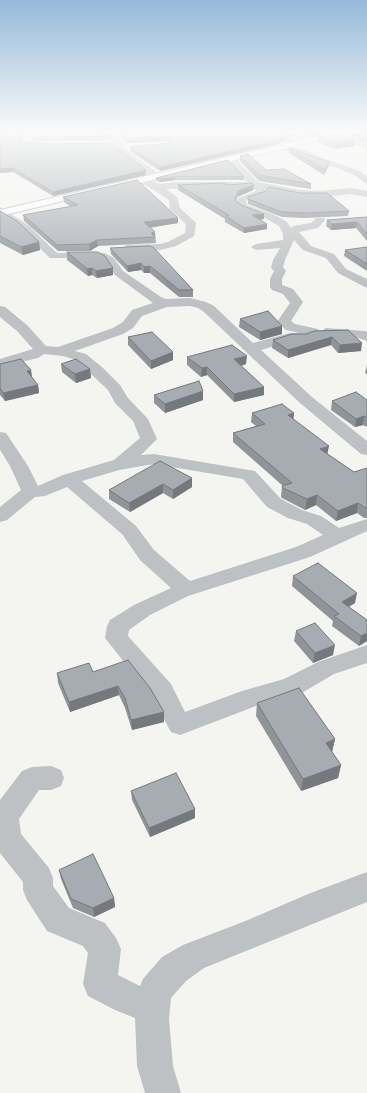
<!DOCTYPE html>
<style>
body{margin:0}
canvas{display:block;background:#f4f4f1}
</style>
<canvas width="367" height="1093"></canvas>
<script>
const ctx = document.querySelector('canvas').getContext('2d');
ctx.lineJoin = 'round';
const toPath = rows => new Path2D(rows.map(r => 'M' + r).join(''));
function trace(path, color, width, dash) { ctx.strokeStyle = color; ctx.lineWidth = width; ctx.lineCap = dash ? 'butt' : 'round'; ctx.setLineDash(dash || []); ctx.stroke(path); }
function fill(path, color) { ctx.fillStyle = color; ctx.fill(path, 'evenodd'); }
const secondary = toPath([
 [336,132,354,132,0,216,0,210,336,132]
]);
trace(secondary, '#b3b6bb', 2);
fill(toPath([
 [25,132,33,132,29,141,50,143,54,145,50,147,36,147,22,144,21,142,25,132],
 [109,132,117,132,119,138,125,145,123,147,155,171,161,173,161,177,149,175,116,150,115,148,117,145,111,139,109,132],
 [285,132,297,132,309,138,294,144,292,147,306,150,320,157,360,171,367,177,367,184,354,175,337,168,314,161,300,154,278,149,277,147,282,142,297,138,285,132],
 [331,133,337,133,367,144,367,149,331,137,331,133],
 [227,156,233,156,258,182,300,190,322,191,351,188,367,191,367,197,351,194,322,197,300,196,265,189,267,192,265,194,246,201,247,205,275,215,287,222,291,228,293,226,311,223,316,218,324,218,325,220,318,228,299,232,311,246,334,254,346,269,367,279,367,288,338,273,326,258,303,250,294,240,285,260,283,267,286,271,282,279,282,285,293,289,303,302,291,321,295,324,318,329,320,332,326,328,365,331,367,332,367,341,358,338,326,336,320,332,310,340,291,341,261,350,312,397,367,441,367,455,361,454,300,403,204,312,198,308,190,306,167,307,142,316,133,328,123,334,75,351,86,354,103,368,120,385,128,398,148,419,157,439,141,455,154,454,255,471,281,499,302,510,321,516,339,528,367,519,367,531,310,557,188,596,150,615,129,630,128,636,171,684,185,712,242,691,284,679,318,662,367,645,367,663,334,674,300,694,256,706,180,735,171,732,152,697,105,638,107,626,110,620,134,605,171,588,140,560,122,534,67,487,45,496,35,497,7,520,0,522,0,507,21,490,10,466,0,450,0,432,6,433,28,466,38,486,63,475,114,460,140,438,133,421,115,403,108,390,76,360,63,356,44,354,38,358,0,367,0,359,33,349,17,331,0,317,0,306,5,307,27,325,46,346,58,347,113,328,123,322,132,310,153,303,115,275,106,262,99,258,50,258,20,229,0,215,0,207,28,225,57,253,105,253,114,258,123,271,161,297,166,299,190,298,206,302,214,306,253,343,290,333,299,333,286,330,277,322,290,303,283,294,272,290,270,287,270,279,274,271,271,268,273,260,280,248,256,250,251,247,256,244,283,240,283,234,279,226,267,219,241,209,236,204,238,198,256,191,252,187,166,189,177,197,180,208,196,223,194,236,176,246,160,250,127,251,122,248,127,245,160,244,168,242,185,233,186,224,170,209,169,200,146,185,133,183,133,179,148,179,160,184,175,182,247,182,227,160,227,156],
 [154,464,243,479,267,507,288,518,307,524,323,535,296,547,190,581,154,550,136,526,82,481,119,470,154,464],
 [51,766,61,770,64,778,61,786,51,790,39,790,19,819,21,834,49,868,53,878,53,886,69,908,105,923,116,938,121,949,118,975,140,986,143,979,162,957,183,945,248,920,308,894,367,872,367,902,204,968,186,981,171,998,169,1019,173,1066,181,1093,145,1093,137,1066,135,1018,115,1010,88,996,83,984,88,953,83,946,47,931,27,900,23,890,23,882,0,853,0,800,22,771,32,767,51,766]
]), '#bec1c4');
fill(secondary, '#fff');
fill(toPath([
 [0,132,20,140,35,144,115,147,146,170,146,175,53,196,13,172,0,173],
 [117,132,290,132,292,134,292,138,282,141,278,144,160,171,130,151,130,147,169,143,171,142,170,141,126,143],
 [301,132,328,132,310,137],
 [348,132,367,132,367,144,347,135],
 [109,133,111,136,111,140,36,141,31,140,31,136],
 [319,137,354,146,335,149,318,142],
 [289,148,329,162,328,167,324,175,289,153],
 [240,156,266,170,311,184,311,189,259,181,240,161],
 [244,177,244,180,175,180,160,182,156,181,156,178],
 [178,185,254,185,253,190,237,197,236,201,241,205,264,219,260,220,267,224,267,229,244,233,225,222,225,219,178,190],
 [63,197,178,223,150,228,155,232,156,243,98,246,90,251,58,251,24,221,23,215,71,207,64,202],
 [248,197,349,211,348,216,304,218,282,217,248,204],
 [0,211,39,242,40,250,23,255,0,243],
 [367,217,367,241,356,228,331,230,326,226,327,220],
 [149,246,193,290,193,297,179,297,150,273,144,273,141,270,128,272,111,254,110,248],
 [367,247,367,271,344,256,345,250],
 [67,252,113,268,113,275,97,278,92,275,88,276,67,260],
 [240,319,282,334,260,340,239,327],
 [348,330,361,351,338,353,331,345,288,358,272,348,273,340,306,334],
 [128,337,173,360,151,369,128,345],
 [187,357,246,364,241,366,264,387,264,395,234,402,207,375,201,377,187,365],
 [0,364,31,370,32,378,38,385,39,393,5,401,0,395],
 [61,364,90,369,91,378,76,383,62,372],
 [367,365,367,374,365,373],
 [203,391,203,400,165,413,154,403,154,395],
 [367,400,367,427,363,425,355,427,331,410,332,401],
 [252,413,294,413,293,419,328,454,354,472,367,468,367,518,364,518,357,513,336,521,316,505,305,510,282,498,281,497,282,486,283,486,233,442,233,433,256,426,251,422],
 [192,478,192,487,173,499,163,493,130,512,109,499,109,490],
 [293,576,355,603,349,607,367,620,367,641,359,646,332,626,333,621,292,586],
 [296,631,333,655,313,663,294,641],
 [93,672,164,712,164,722,132,730,125,708,119,695,70,712,58,683,57,673],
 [257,703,335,739,332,752,341,765,338,778,301,791,256,716],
 [131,791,195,818,150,837,132,800],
 [59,870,114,898,115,907,94,917,73,908,61,879]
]), '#909499');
fill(toPath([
 [21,132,24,132,20,141,19,137],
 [312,132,328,132,310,137,310,133],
 [292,134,292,138,282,141,278,144,160,171,160,167],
 [170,137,170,141,126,143,126,139],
 [355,141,354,146,335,149,336,143],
 [329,162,328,167,324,175,325,170],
 [12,168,13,172,0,173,0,169],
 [146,170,146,175,53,196,53,192],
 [175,177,175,180,160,182,160,179],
 [254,185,253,190,237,197,235,205,235,200,238,191],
 [264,214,264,219,251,221,252,215],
 [178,218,178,223,144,228,144,222],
 [357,222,356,228,331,230,332,224],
 [267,224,267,229,244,233,244,228],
 [155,232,155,237,151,233],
 [97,240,98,246,90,251,89,244],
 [39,242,40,250,23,255,21,247],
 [141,263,141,270,128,272,127,266],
 [150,266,150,273,144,273,144,267],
 [92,268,92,275,88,276,87,269],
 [113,268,113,275,97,278,96,271],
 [282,326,282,334,260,340,260,332],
 [332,337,331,345,288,358,288,350],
 [362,343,361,351,338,353,340,345],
 [173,352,173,360,151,369,151,361],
 [247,356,246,364,234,368,234,359],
 [207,367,207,375,201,377,202,368],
 [90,369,91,378,76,383,75,374],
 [31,370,32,378,27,371],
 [38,385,39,393,5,401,3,393],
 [264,387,264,395,234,402,234,394],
 [203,391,203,400,165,413,165,404],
 [294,413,293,423,288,415],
 [364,416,363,425,355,427,356,419],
 [329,446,327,456,320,449],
 [192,478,192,487,173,499,173,490],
 [163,484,163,493,130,512,129,503],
 [317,495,316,505,305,510,307,499],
 [358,503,357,513,336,521,338,511],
 [357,593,355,603,340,611,342,602],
 [367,633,367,641,359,646,361,636],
 [335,645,333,655,313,663,315,653],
 [118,686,119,695,70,712,69,702],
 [164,712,164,722,132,730,131,720],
 [335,739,332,752,324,756,326,743],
 [341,765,338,778,301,791,303,779],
 [195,809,195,818,150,837,149,828],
 [114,898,115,907,94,917,93,908]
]), '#75787d');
const building = toPath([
 [0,132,21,132,19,137,20,141,35,144,115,143,115,147,146,170,53,192,12,168,0,169,0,132],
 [32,132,109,132,111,136,36,138,31,136,32,132],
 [120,132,290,132,292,134,282,137,278,140,160,167,130,147,169,143,174,141,170,137,126,139,120,132],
 [350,132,367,132,367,139,350,132],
 [332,134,355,141,336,143,319,137,332,134],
 [289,148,329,162,325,170,289,148],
 [248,154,266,170,284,169,311,184,259,175,240,156,248,154],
 [228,160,244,177,175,177,160,179,156,178,228,160],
 [137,180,178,218,144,222,155,232,151,233,155,237,97,240,89,244,57,245,23,215,78,205,63,197,137,180],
 [222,183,229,185,252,183,254,185,238,191,235,200,241,205,264,214,252,215,267,224,244,228,226,216,229,215,178,185,222,183],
 [269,187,300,193,327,193,349,211,305,213,282,212,248,199,248,197,266,191,269,187],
 [0,211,18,222,39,242,21,247,0,236,0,211],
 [367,217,367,234,357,222,332,224,327,220,367,217],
 [149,246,153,247,193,290,179,290,150,266,144,267,141,263,127,266,110,248,149,246],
 [367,247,367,264,345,250,367,247],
 [67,252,98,252,105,256,113,268,96,271,92,268,87,269,67,252],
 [268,311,282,326,260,332,240,319,268,311],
 [348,330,362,343,340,345,332,337,288,350,273,340,292,334,306,334,314,331,348,330],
 [152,332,173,352,151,361,128,337,152,332],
 [232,345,247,356,234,359,264,387,234,394,207,367,202,368,187,357,232,345],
 [21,359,31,370,27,371,38,385,3,393,0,388,0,364,21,359],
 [76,359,90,369,75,374,61,364,76,359],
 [199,381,203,391,165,404,154,395,199,381],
 [356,392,367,400,367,418,364,416,356,419,332,401,356,392],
 [282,404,294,413,288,415,329,446,320,449,354,472,367,468,367,508,366,508,358,503,338,511,317,495,307,499,283,488,282,486,292,483,233,433,265,424,252,413,282,404],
 [160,461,192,478,173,490,163,484,129,503,109,490,160,461],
 [318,563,357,593,342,602,367,620,367,633,361,636,334,616,339,614,293,576,318,563],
 [315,623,335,645,315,653,296,631,315,623],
 [128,660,150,688,164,712,131,720,125,698,118,686,69,702,57,673,89,663,93,672,128,660],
 [299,688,335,739,326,743,341,765,303,779,257,703,299,688],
 [176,773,195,809,149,828,131,791,176,773],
 [93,854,114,898,93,908,71,899,59,870,93,854]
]);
fill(building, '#a7acb2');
trace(building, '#75787d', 1);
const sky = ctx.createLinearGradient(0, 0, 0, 285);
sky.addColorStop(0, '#95b9da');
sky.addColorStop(0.46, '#fafaf9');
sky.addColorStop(1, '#fafaf900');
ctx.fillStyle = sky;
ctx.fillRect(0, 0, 367, 285);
</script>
